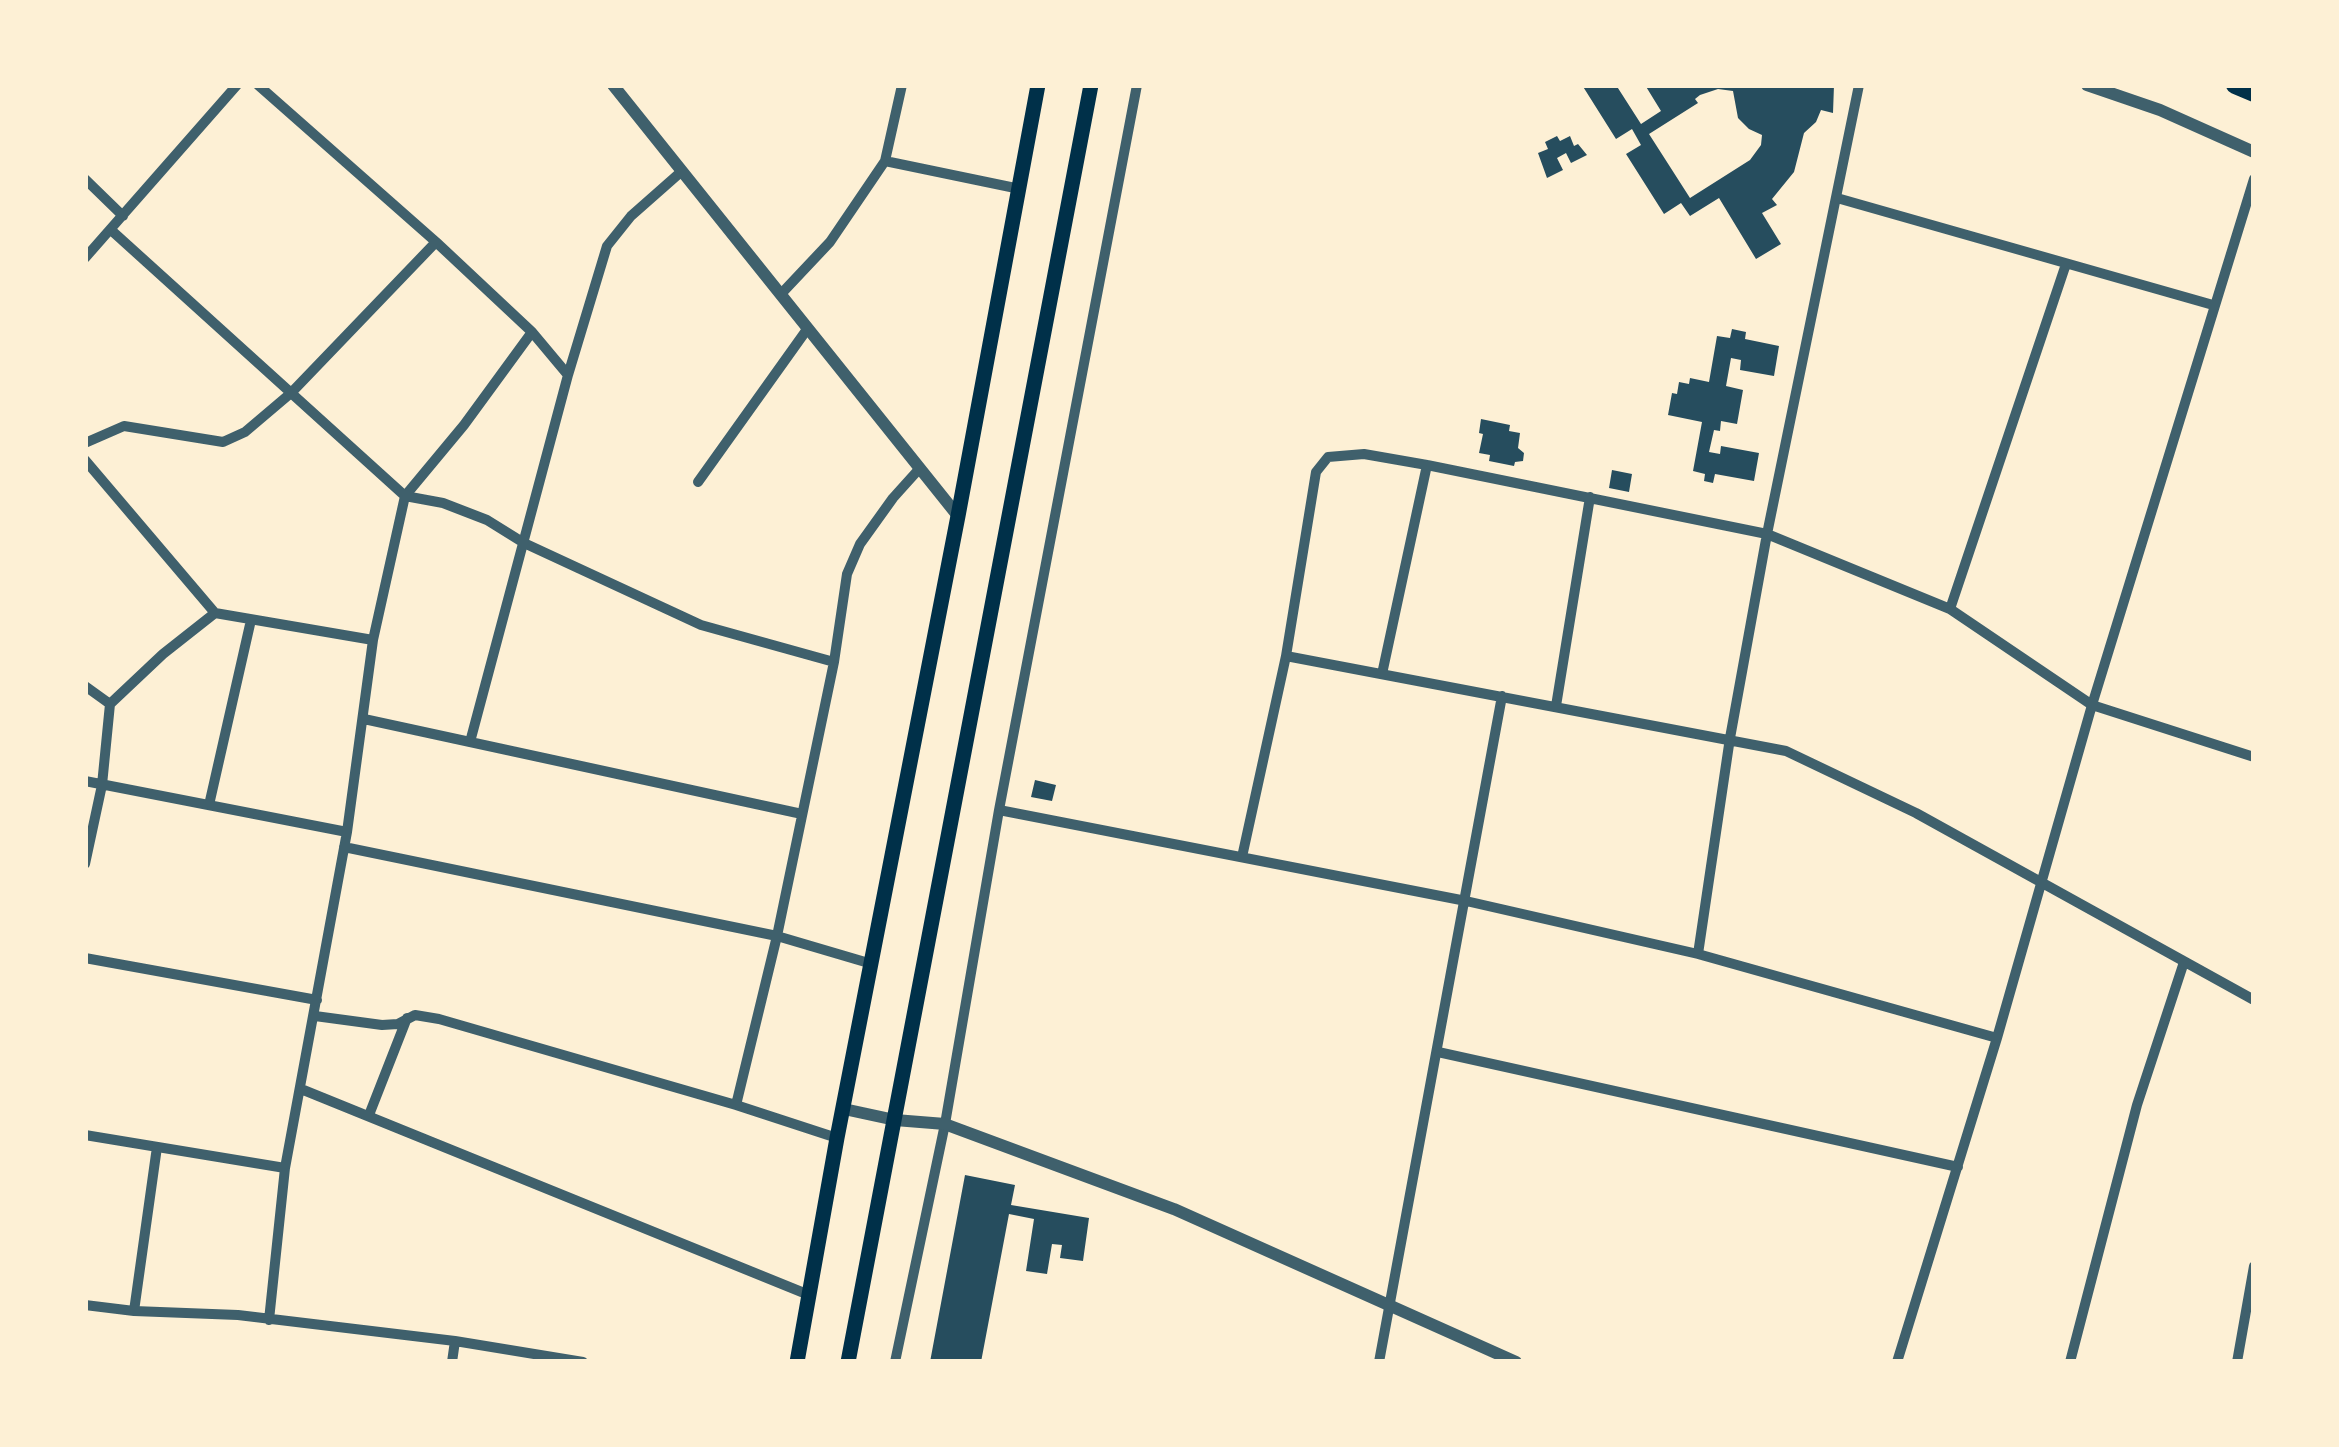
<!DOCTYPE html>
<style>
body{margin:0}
#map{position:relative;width:2339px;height:1447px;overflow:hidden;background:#fdf0d5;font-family:"Alegreya Sans",sans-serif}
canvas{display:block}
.frame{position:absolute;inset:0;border:88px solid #fdf0d5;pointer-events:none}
</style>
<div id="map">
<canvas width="2339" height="1447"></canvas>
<div class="frame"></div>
</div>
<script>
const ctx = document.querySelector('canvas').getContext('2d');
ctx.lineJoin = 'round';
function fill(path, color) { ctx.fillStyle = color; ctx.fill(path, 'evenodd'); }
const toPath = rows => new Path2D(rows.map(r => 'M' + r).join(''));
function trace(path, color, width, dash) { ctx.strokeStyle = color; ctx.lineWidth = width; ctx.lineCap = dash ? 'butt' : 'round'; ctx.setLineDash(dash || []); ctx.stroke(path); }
fill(toPath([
 [1582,85,1616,85,1641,124,1661,111,1645,85,1834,85,1833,113,1821,110,1816,122,1804,133,1794,172,1772,199,1777,205,1762,213,1781,244,1756,259,1719,198,1690,216,1681,203,1664,214,1626,154,1641,145,1632,129,1616,139],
 [1718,89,1733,91,1738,118,1749,129,1762,135,1761,145,1750,160,1690,198,1649,134,1698,103,1695,99,1700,95],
 [1557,136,1560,141,1570,136,1574,146,1578,144,1587,155,1571,163,1566,153,1557,158,1563,170,1547,178,1538,153,1548,149,1545,142],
 [1732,329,1746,332,1745,339,1779,346,1774,376,1740,370,1741,360,1731,358,1726,386,1743,390,1737,424,1721,421,1720,431,1714,430,1709,452,1720,454,1721,446,1759,453,1754,481,1715,474,1713,483,1704,481,1705,474,1693,471,1702,422,1668,415,1672,393,1677,394,1679,382,1689,384,1690,378,1709,382,1717,336,1730,338],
 [1481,419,1510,425,1509,431,1520,433,1518,448,1524,453,1523,461,1515,462,1514,466,1489,461,1490,455,1479,453,1483,434,1479,433],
 [1612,470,1632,474,1629,492,1609,488],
 [1035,780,1056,785,1052,801,1031,797],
 [965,1175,1015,1185,1011,1205,1089,1218,1083,1261,1060,1258,1062,1245,1052,1244,1047,1274,1026,1271,1034,1219,1009,1214,981,1362,930,1362]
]), '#264d5e');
trace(toPath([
 [258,85,436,242,532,332,568,375],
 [885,161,1020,189],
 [85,179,123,216],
 [1837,198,2213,305],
 [111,230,405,496,443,503,487,520,524,543,701,625,834,662],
 [85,258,237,85],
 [781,294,830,242,885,161,902,85],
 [85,443,124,426,223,442,245,432,291,393,436,242],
 [85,460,215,613],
 [698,482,808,328],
 [1950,609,2066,264],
 [1286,656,1786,751,1916,813,2254,1000],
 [1382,674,1427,465],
 [85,686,110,704,163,654,215,613,373,640],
 [1556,706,1590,497],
 [364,719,802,814],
 [470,742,568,375,607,246,631,216,682,171],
 [85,781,347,832],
 [209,805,251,620],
 [999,810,1466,901,1698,954,1997,1038],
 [344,847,777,936,872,964],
 [1242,857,1286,656,1316,472,1328,457,1364,454,1427,465,1767,534,1950,609,2092,705,2254,757],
 [85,864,102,785,110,704],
 [1698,954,1730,738,1767,534,1859,85],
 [85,958,317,1000],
 [315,1016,382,1025,398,1024,415,1015,439,1019,736,1105,837,1138],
 [1438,1052,1958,1167],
 [301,1089,809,1295],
 [736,1105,777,936,834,662,847,574,860,544,893,498,920,468],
 [369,1115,407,1018],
 [85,1135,285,1168],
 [85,1305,134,1311,238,1315,455,1341,583,1362],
 [134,1311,157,1147],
 [269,1320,285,1168,347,832,373,640,405,496,464,425,532,332],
 [452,1362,455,1341],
 [895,1362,945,1124,999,810,1137,85],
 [1379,1362,1502,696],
 [1897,1362,1997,1038,2092,705,2254,179],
 [2070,1362,2137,1105,2184,962],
 [2237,1362,2254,1266]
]), '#3f606c', 10);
trace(toPath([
 [613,85,958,516],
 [2087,85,2160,110,2254,152],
 [844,1109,895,1120,945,1124,1174,1209,1516,1362]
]), '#3f606c', 12);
trace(toPath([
 [797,1362,837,1138,958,516,1038,85],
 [848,1362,1091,85]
]), '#003049', 15);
trace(toPath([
 [2235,85,2254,93]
]), '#003049', 18);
</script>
